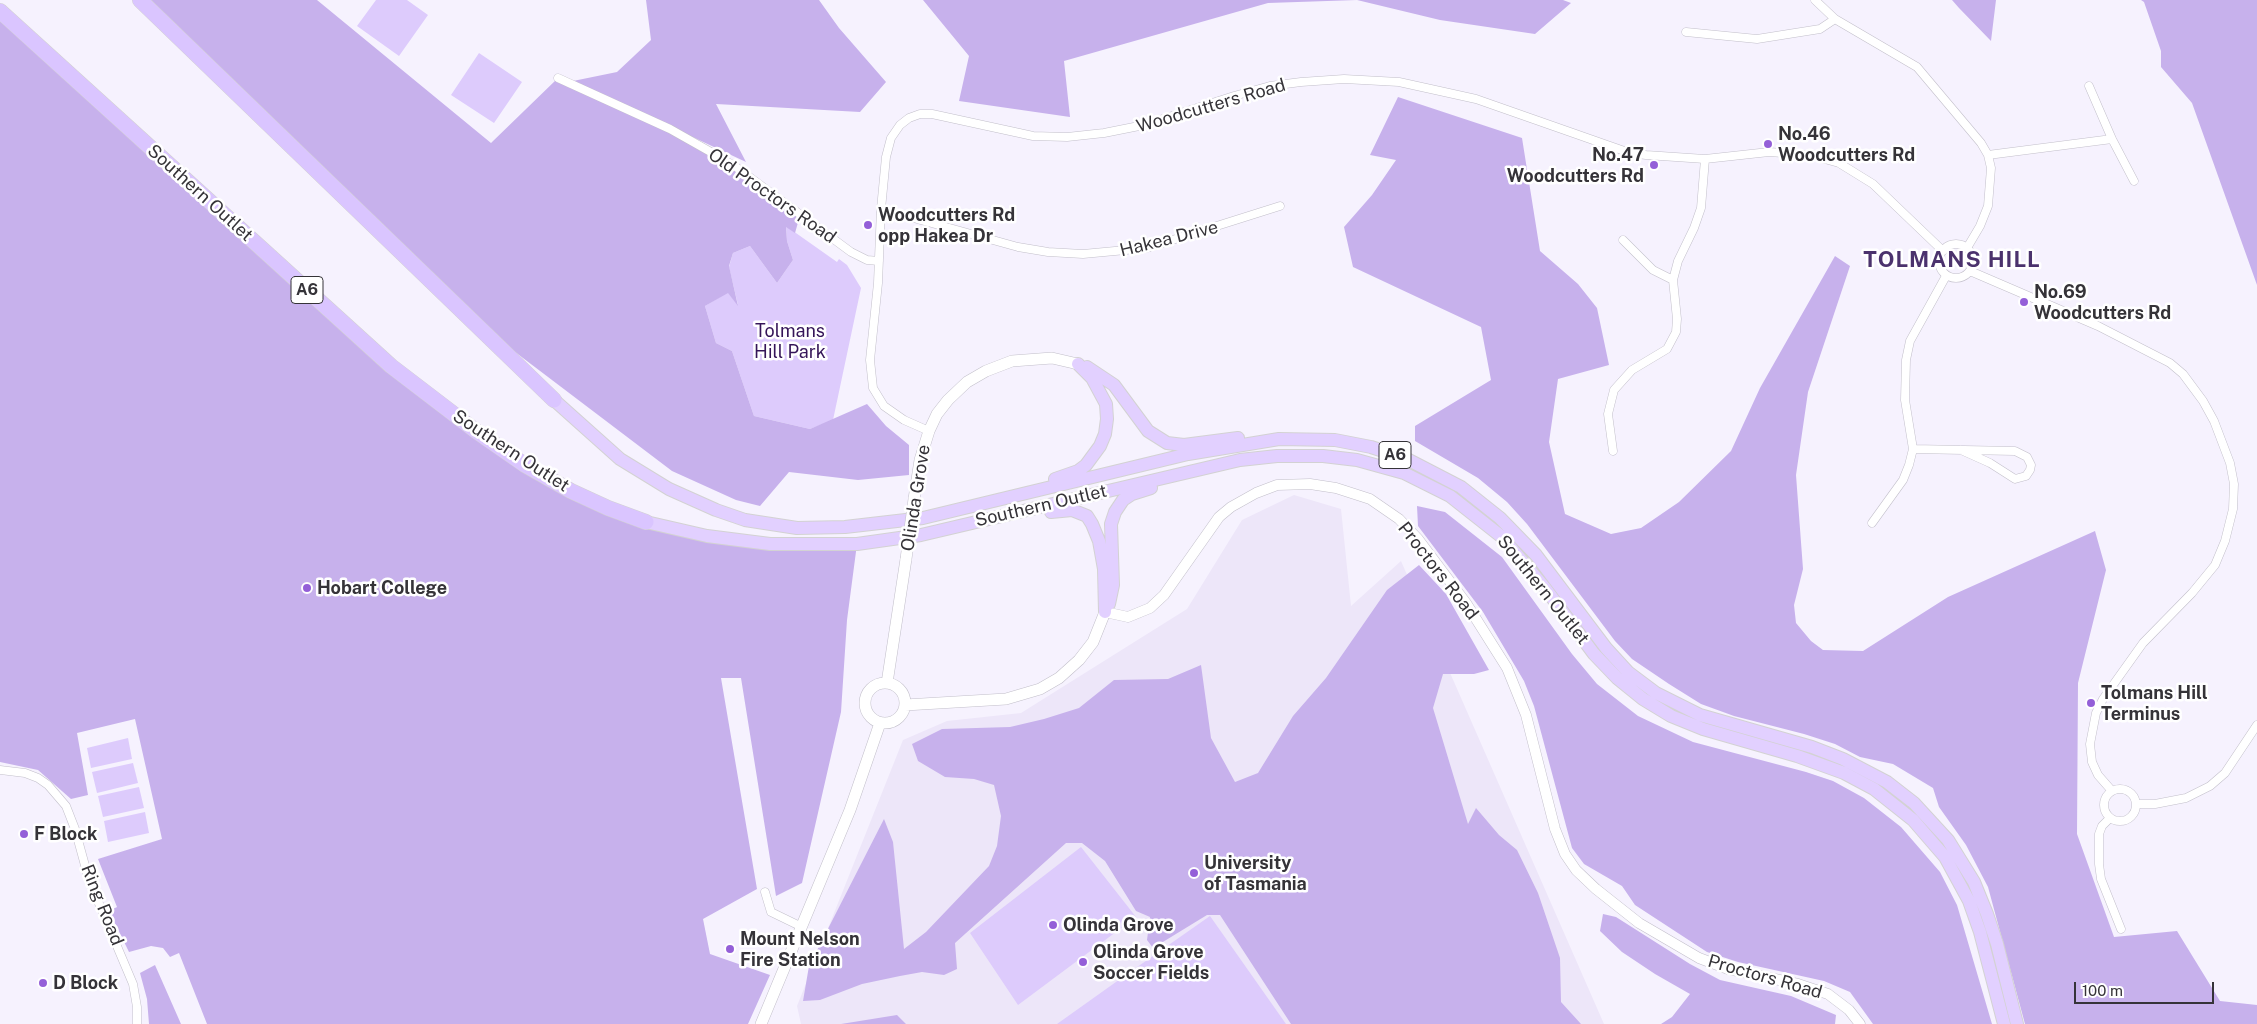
<!DOCTYPE html>
<style>
body{margin:0}
#map{position:relative;width:2257px;height:1024px;overflow:hidden;background:#f6f2fe;font-family:"Public Sans",sans-serif}
canvas{display:block}
.scale{position:absolute;left:2074px;top:982px;width:140px;height:22px;box-sizing:border-box;border:2px solid #353338;border-top:0;padding-left:6px;font-size:15px;line-height:18px;white-space:nowrap;color:#353338;-webkit-text-stroke:4px #fff;paint-order:stroke}
</style>
<div id="map">
<canvas width="2257" height="1024"></canvas>
<div class="scale">100 m</div>
</div>
<script>
const ctx = document.querySelector('canvas').getContext('2d');
ctx.lineJoin = 'round';
function fill(path, color) { ctx.fillStyle = color; ctx.fill(path, 'evenodd'); }
const toPath = rows => new Path2D(rows.map(r => 'M' + r).join(''));
function trace(path, color, width, dash) { ctx.strokeStyle = color; ctx.lineWidth = width; ctx.lineCap = dash ? 'butt' : 'round'; ctx.setLineDash(dash || []); ctx.stroke(path); }
function drawText(font, color, halo, rows, align = 'center') {
  ctx.font = font + ' "Public Sans",sans-serif'; ctx.lineWidth = 5; ctx.setLineDash([]); ctx.textBaseline = 'middle'; ctx.strokeStyle = halo; ctx.fillStyle = color; for (const [text, x, y, turn = 0] of rows) {
    ctx.save(); ctx.translate(x, y); ctx.rotate((+turn || 0) * Math.PI / 180); ctx.textAlign = isNaN(turn) ? turn : align; if (halo) ctx.strokeText(text, 0, 0); ctx.fillText(text, 0, 0); ctx.restore();
  }
}
fill(toPath([
 [1294,495,1341,509,1351,606,1401,561,1604,1024,801,1024,797,1006,903,740,947,721,1021,713,1187,609,1242,520]
]), '#ede6f9');
fill(toPath([
 [376,0,407,0,428,15,399,56,357,26],
 [479,53,522,82,494,123,451,95],
 [786,226,837,262,839,259,847,265,861,288,833,420,810,429,754,416,732,351,716,343,705,306,728,292,738,305,729,267,733,253,750,246,777,283,793,260,787,241],
 [128,738,132,759,91,768,87,748],
 [133,763,138,783,97,793,92,772],
 [139,787,144,808,103,817,98,796],
 [145,812,149,833,108,842,104,821],
 [1081,847,1136,917,1018,1005,970,933],
 [1210,916,1286,1024,1057,1024,1123,977]
]), '#ddcbfc');
fill(toPath([
 [140,0,317,0,491,143,558,78,670,129,750,177,799,219,795,233,786,227,787,241,793,260,777,283,750,246,733,253,729,266,738,306,728,293,705,306,716,343,732,351,754,416,810,429,867,404,886,426,909,445,909,475,858,480,789,472,760,506,736,500,672,471,457,308],
 [646,0,819,0,839,28,886,82,860,112,716,104,746,162,573,81,617,72,651,40],
 [923,0,1563,0,1571,3,1535,34,1440,20,1357,0,1268,3,1064,61,1070,117,959,101,969,56],
 [1952,0,1996,0,1991,41,1959,8],
 [2141,0,2257,0,2257,285,2192,103,2161,67,2161,51,2144,2],
 [0,11,391,366,571,491,707,536,857,544,847,620,841,712,802,883,776,896,741,678,721,678,757,889,703,919,710,954,770,975,748,1024,207,1024,179,953,170,957,163,948,151,946,129,952,109,911,117,907,98,859,162,839,135,719,77,733,88,795,71,799,38,770,0,762],
 [1398,97,1522,138,1540,251,1578,284,1597,308,1609,365,1558,379,1549,442,1565,514,1611,534,1641,528,1679,502,1731,451,1760,388,1835,256,1850,266,1808,392,1796,475,1803,569,1794,605,1796,623,1811,641,1823,650,1863,651,1948,597,2095,531,2106,570,2078,683,2077,834,2114,937,2177,931,2220,1001,2257,1005,2257,1024,2025,1024,1988,887,1966,845,1939,807,1933,788,1893,764,1860,757,1835,744,1804,734,1734,716,1701,704,1669,684,1632,659,1615,641,1527,524,1507,502,1478,478,1415,441,1415,426,1491,380,1481,327,1353,267,1344,227,1372,195,1396,160,1370,155],
 [1417,506,1445,512,1502,557,1572,654,1597,684,1638,716,1693,742,1806,772,1833,781,1864,798,1901,827,1940,872,1957,905,1992,1024,1873,1024,1850,992,1824,981,1738,962,1707,952,1635,905,1622,886,1584,864,1572,848,1534,706,1524,681,1483,612,1418,526],
 [1419,565,1446,594,1489,670,1474,674,1443,674,1433,708,1468,824,1476,808,1499,835,1517,850,1538,893,1560,958,1561,1002,1581,1024,1291,1024,1220,915,1207,915,1153,948,1147,940,1150,917,1136,911,1105,861,1082,843,1066,843,955,943,957,969,944,975,922,972,900,976,862,984,820,1000,803,1001,809,966,884,819,893,842,904,949,926,932,989,866,997,846,1001,816,994,785,974,779,945,777,918,761,912,744,942,729,1010,727,1044,719,1079,708,1114,680,1168,679,1201,665,1211,738,1235,782,1258,773,1293,716,1326,678,1387,590],
 [1603,914,1616,917,1690,964,1720,980,1791,996,1836,1015,1835,1024,1661,1024,1672,1017,1690,994,1655,974,1622,952,1600,931],
 [155,965,181,1024,149,1024,147,999,140,973],
 [897,1015,906,1024,841,1024]
]), '#c7b1ec');
const minor = toPath([
 [1815,0,1835,19,1917,67,1981,143,1988,155,1991,168,1988,206,1980,226,1967,248],
 [1686,32,1757,39,1820,29,1835,19],
 [558,78,670,129,716,155,736,167,851,252,867,260,879,261],
 [2089,86,2112,139,2134,181],
 [1988,155,2112,139],
 [881,209,1018,247,1048,252,1083,254,1147,248,1280,206],
 [1623,240,1653,270,1673,280],
 '1939 261a17 17 0 1 1 34 0a17 17 0 1 1-34 0Z',
 [1970,271,2098,326,2170,363,2183,374,2203,401,2214,421,2230,463,2234,484,2233,509,2225,541,2215,565,2192,593,2143,643,2103,699,2096,713,2090,744,2092,762,2098,775,2112,791],
 [929,431,904,420,884,406,873,388,870,360,878,283,881,209,886,157,891,138,900,125,909,118,920,114,932,114,1033,136,1067,137,1104,133,1144,125,1234,96,1270,86,1301,82,1344,79,1399,82,1476,99,1630,153,1646,155,1705,159,1769,152,1810,155,1839,163,1873,184,1943,251],
 [1913,449,2015,451,2027,457,2031,465,2030,470,2026,476,2015,479,1990,463,1961,450],
 [1613,451,1608,414,1614,390,1632,370,1667,349,1676,332,1677,319,1673,280,1678,261,1694,228,1701,208,1705,159],
 [1872,523,1903,480,1909,465,1913,449,1905,400,1906,360,1910,341,1946,276],
 [0,770,25,773,38,778,48,785,66,806,75,829,89,880,133,984,137,1007,137,1024],
 '2104 805a16 16 0 1 1 32 0a16 16 0 1 1-32 0Z',
 [2136,804,2155,804,2186,798,2210,786,2225,773,2257,725],
 [2110,818,2102,826,2099,834,2099,864,2101,879,2121,929],
 [765,892,771,912,802,927]
]);
const tertiary = toPath([
 [1105,612,1128,617,1150,608,1164,595,1219,517,1231,507,1256,493,1277,485,1310,484,1336,488,1370,499,1399,519,1418,539,1466,603,1507,668,1526,715,1555,829,1565,854,1576,870,1596,889,1639,923,1699,958,1728,969,1798,984,1828,994,1849,1010,1860,1024]
]);
const secondary = toPath([
 [914,499,920,460,929,431,937,414,948,400,967,382,986,371,1012,361,1052,358,1078,364],
 [887,683,906,559],
 '865 703a20 20 0 1 1 40 0a20 20 0 1 1-40 0Z',
 [905,705,1006,699,1040,689,1059,678,1079,660,1093,642,1105,612],
 [761,1024,850,810,880,723]
]);
const trunk = toPath([
 [1087,367,1114,385,1148,431,1167,443,1184,445,1238,438],
 [554,400,620,459,669,489,716,510,745,520,797,528,845,527,923,518,1188,454,1279,439,1335,440,1371,447,1405,458,1461,487,1500,518,1536,555,1606,648,1628,672,1656,693,1700,715,1812,747,1843,759,1887,782,1914,803,1948,840,1974,882,1987,914,1997,944,2017,1024],
 [1055,479,1078,471,1086,465,1100,446,1105,434,1107,419,1106,404,1092,378,1078,364],
 [1051,512,1072,510,1087,516,1092,524,1099,541,1104,569,1105,612],
 [646,522,707,536,770,544,857,544,921,535,1240,460,1277,456,1323,456,1357,460,1404,473,1450,496,1502,537,1545,588,1594,654,1617,678,1643,699,1671,716,1703,729,1797,756,1844,773,1874,789,1913,820,1945,857,1969,901,1980,932,2004,1024],
 [1109,604,1113,585,1111,524,1115,512,1123,500,1132,494,1151,488]
]);
const motorway = toPath([
 [140,0,554,400],
 [0,11,391,366,476,431,525,465,571,491,608,508,646,522]
]);
trace(minor, '#c2bfca', 9);
trace(tertiary, '#c2bfca', 11);
trace(secondary, '#c2bfca', 12);
trace(trunk, '#d3d2d3', 14);
trace(motorway, '#d3d2d3', 16);
trace(minor, '#fff', 8);
trace(tertiary, '#fff', 10);
trace(secondary, '#fff', 11);
trace(trunk, '#e2d0ff', 12);
trace(motorway, '#dac5ff', 15);
const secondaryBridge = toPath([
 [906,559,914,499]
]);
trace(secondaryBridge, '#c2bfca', 12, []);
trace(secondaryBridge, '#fff', 11);
for (const [x, y, r, color] of [
 [1768,144,5,"#945fd8"],
 [1654,165,5,"#945fd8"],
 [868,225,5,"#945fd8"],
 [2024,302,5,"#945fd8"],
 [307,588,5,"#945fd8"],
 [2091,703,5,"#945fd8"],
 [24,834,5,"#945fd8"],
 [1194,873,5,"#945fd8"],
 [1053,925,5,"#945fd8"],
 [730,949,5,"#945fd8"],
 [1083,962,5,"#945fd8"],
 [43,983,5,"#945fd8"]
]) { const dot = new Path2D(); dot.arc(x, y, r, 0, 2 * Math.PI); ctx.fillStyle = color; ctx.fill(dot); trace(dot, '#fff', 2); }
for (const [x, y, w] of [
 [307,290,32],
 [1395,455,32]
]) { const box = new Path2D(); box.roundRect(x - w / 2, y - 13.5, w, 27, 4); ctx.fillStyle = '#fff'; ctx.fill(box); trace(box, '#353338', 1); }
drawText('bold 16px', '#353338', null, [
 ["A6",307,290],
 ["A6",1395,455]
]);
drawText('18px', '#353338', '#fff', [
 ["Woodcutters Road",1211,106,-16],
 ["Southern Outlet",200,193,42],
 ["Old Proctors Road",772,196,35],
 ["Hakea Drive",1169,239,-14],
 ["Southern Outlet",511,451,33],
 ["Olinda Grove",916,498,-81],
 ["Southern Outlet",1041,506,-13],
 ["Proctors Road",1438,571,52],
 ["Southern Outlet",1543,590,51],
 ["Ring Road",102,905,68],
 ["Proctors Road",1765,977,16]
]);
drawText('bold 18px', '#353338', '#fff', [
 ["No.46",1778,134],
 ["Woodcutters Rd",1778,155],
 ["No.47",1644,155,"right"],
 ["Woodcutters Rd",1644,176,"right"],
 ["Woodcutters Rd",878,215],
 ["opp Hakea Dr",878,236],
 ["No.69",2034,292],
 ["Woodcutters Rd",2034,313],
 ["Hobart College",317,588],
 ["Tolmans Hill",2101,693],
 ["Terminus",2101,714],
 ["F Block",34,834],
 ["University",1204,863],
 ["of Tasmania",1204,884],
 ["Olinda Grove",1063,925],
 ["Mount Nelson",740,939],
 ["Fire Station",740,960],
 ["Olinda Grove",1093,952],
 ["Soccer Fields",1093,973],
 ["D Block",53,983]
], 'left');
drawText('18px', '#351559', '#fff', [
 ["Tolmans",790,331],
 ["Hill Park",790,352]
]);
ctx.letterSpacing = '1px';
drawText('bold 22px', '#4b326d', '#fff', [
 ["TOLMANS HILL",1952,260]
]);
ctx.letterSpacing = '0px';
</script>
